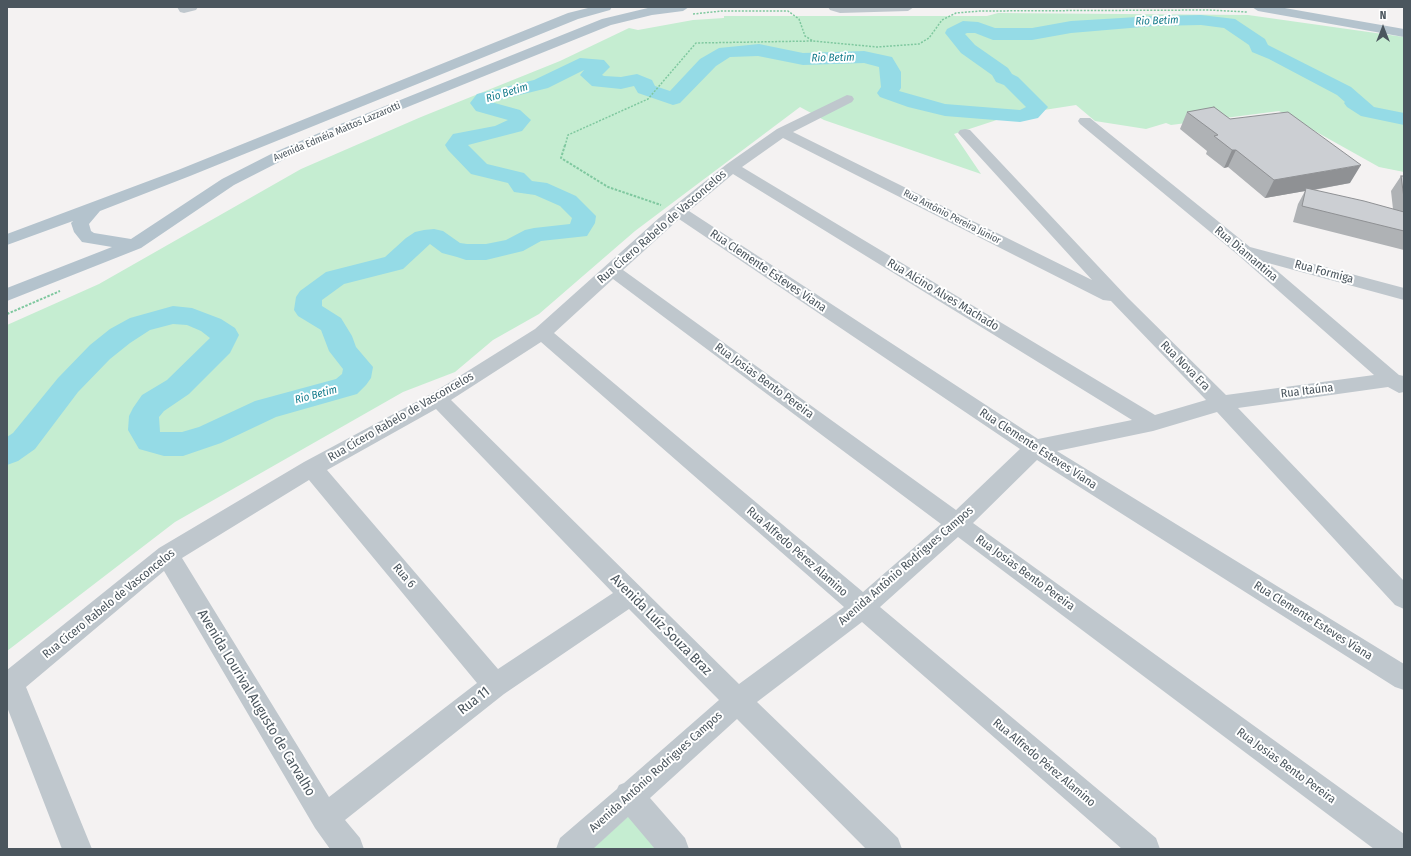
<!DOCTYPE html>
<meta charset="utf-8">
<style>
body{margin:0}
#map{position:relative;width:1411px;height:856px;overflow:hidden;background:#f4f2f2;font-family:"Fira Sans Condensed",sans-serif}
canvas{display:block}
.frame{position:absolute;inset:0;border:8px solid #4b565e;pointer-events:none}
.north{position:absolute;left:1363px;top:8px;width:40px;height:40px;-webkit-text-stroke:3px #fff;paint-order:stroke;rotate:0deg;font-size:11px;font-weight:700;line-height:16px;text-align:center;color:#4b565e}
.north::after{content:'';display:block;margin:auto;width:14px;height:18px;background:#4b565e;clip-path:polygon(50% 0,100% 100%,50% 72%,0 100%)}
</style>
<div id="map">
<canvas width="1411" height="856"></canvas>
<div class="frame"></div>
<div class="north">N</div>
</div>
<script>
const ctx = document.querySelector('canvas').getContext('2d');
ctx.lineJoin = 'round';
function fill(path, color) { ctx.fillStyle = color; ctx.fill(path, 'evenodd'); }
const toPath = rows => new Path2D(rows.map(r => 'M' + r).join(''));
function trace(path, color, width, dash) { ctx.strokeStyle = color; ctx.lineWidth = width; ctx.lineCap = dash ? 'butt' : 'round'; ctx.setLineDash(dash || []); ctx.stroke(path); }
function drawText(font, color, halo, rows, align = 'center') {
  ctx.font = font + ' "Fira Sans Condensed",sans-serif'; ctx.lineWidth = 4; ctx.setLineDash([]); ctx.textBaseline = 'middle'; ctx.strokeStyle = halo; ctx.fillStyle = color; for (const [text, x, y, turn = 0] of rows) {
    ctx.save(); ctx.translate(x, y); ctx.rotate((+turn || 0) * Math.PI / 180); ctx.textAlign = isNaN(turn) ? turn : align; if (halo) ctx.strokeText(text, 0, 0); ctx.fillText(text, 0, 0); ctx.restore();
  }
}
fill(toPath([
 [998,13,1248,15,1404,37,1404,172,1379,167,1279,111,1171,125,1166,123,1146,129,1095,121,1076,105,1012,115,954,134,981,174,824,120,800,107,635,231,539,314,493,340,455,372,403,392,175,522,7,651,7,325,99,284,301,169,421,117,560,61,629,28,638,30,693,20,724,18,724,16,987,16],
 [633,812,665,849,592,849]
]), '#c5edd1');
fill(toPath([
 [1201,15,1235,19,1265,39,1268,45,1351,87,1374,107,1404,113,1404,125,1361,116,1347,107,1344,103,1345,102,1337,95,1269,59,1252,52,1249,45,1224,28,1201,25,1154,26,1071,33,1032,40,993,40,975,33,967,33,965,34,975,45,1008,68,1012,74,1018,77,1048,107,1038,118,1020,122,945,116,908,107,880,97,877,93,881,87,879,67,864,63,803,65,758,56,730,57,716,66,680,103,673,105,638,93,634,86,621,89,592,86,580,75,584,70,548,88,491,102,520,110,531,120,522,131,468,145,487,164,524,173,532,181,547,183,576,196,596,216,595,223,587,236,541,241,523,251,486,260,466,260,457,257,442,253,430,244,403,269,344,284,322,300,322,306,341,318,352,336,356,347,373,367,371,378,366,385,357,394,276,417,221,443,183,456,164,456,139,449,128,430,129,416,133,408,142,395,167,380,210,338,201,331,187,325,173,324,150,330,130,343,110,359,78,392,35,449,18,461,7,465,7,437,13,433,58,378,90,345,110,329,130,318,173,306,192,308,221,319,235,328,239,335,230,353,189,394,164,411,159,417,160,432,182,432,199,427,255,401,336,379,342,374,343,369,329,351,321,330,298,316,294,310,296,297,300,291,326,272,385,257,406,238,415,232,424,230,434,229,443,231,460,243,467,244,486,244,506,240,525,230,534,228,570,224,572,218,560,206,535,195,514,192,508,183,471,174,448,150,445,145,453,134,495,126,508,120,476,111,470,103,477,94,534,80,580,58,604,60,610,67,602,75,604,76,621,77,637,74,652,80,655,86,670,91,700,59,719,48,759,44,803,53,864,51,892,57,901,72,901,88,899,91,945,104,1020,110,1026,107,1004,85,996,82,992,75,961,53,945,33,947,29,963,21,978,22,995,28,1032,28,1071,21,1154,16,1201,15]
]), '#95dbe6');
trace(toPath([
 [693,14,722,11,788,11,799,19,805,36,813,41,877,47,919,44,929,38,942,20,956,13,980,11,1209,10,1247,12],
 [565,146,568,135,648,99,696,43,813,41]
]), '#7fc89f', 1.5, [2, 1.5]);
trace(toPath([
 [565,145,561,158,608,187,661,205],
 [7,314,60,291]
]), '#7fc89f', 2, [2.5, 1.5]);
fill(toPath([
 [177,7,198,7,196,10,184,13,180,12,177,7],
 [828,7,914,7,908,11,840,13,830,10,828,7],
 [847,95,852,96,854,99,852,102,793,132,1092,280,958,133,960,130,965,129,970,130,1128,298,1226,395,1374,375,1238,255,1080,124,1078,121,1080,118,1090,118,1250,247,1404,288,1404,300,1268,263,1399,375,1404,376,1404,392,1399,393,1388,387,1238,408,1404,581,1404,609,1395,605,1217,412,1153,431,1057,451,1404,664,1404,690,1395,687,1037,460,973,523,1404,834,1404,849,1374,849,958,537,880,607,1156,838,1160,849,1122,849,862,622,757,702,898,838,902,849,866,849,737,719,650,798,685,838,689,849,655,849,628,817,593,849,556,849,560,838,617,789,619,785,624,783,719,700,629,609,504,694,345,820,360,838,364,849,330,849,315,828,164,571,26,687,92,849,62,849,7,707,7,670,159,548,304,462,431,394,535,329,659,218,727,164,777,129,847,95],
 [783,138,1103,300,1111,301,1206,400,1155,415,742,167,783,138],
 [733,174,1132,420,1038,439,689,211,733,174],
 [679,219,1020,449,956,510,623,270,679,219],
 [613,279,941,524,863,592,554,333,613,279],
 [541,342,844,607,739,684,451,400,541,342],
 [436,409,613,593,498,669,327,470,436,409],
 [309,480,477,683,329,797,182,558,309,480]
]), '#bfc7cd');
fill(toPath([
 [592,7,612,7,610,10,578,19,190,176,100,211,89,224,91,231,94,233,131,239,222,179,275,152,333,127,602,19,652,7,689,7,683,11,652,15,611,25,343,133,287,158,234,185,141,248,7,301,7,288,112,247,82,242,74,232,71,223,73,221,7,245,7,234,178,170,568,13,592,7],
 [1252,7,1279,7,1404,29,1404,37,1258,11,1252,7]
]), '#b4c3cd');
fill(toPath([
 [1187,112,1350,183,1314,190,1393,209,1391,191,1401,176,1404,176,1404,250,1293,222,1298,204,1305,191,1265,198,1228,167,1224,168,1206,154,1207,151,1180,129]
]), '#afb2b5');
fill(toPath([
 [1232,150,1236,150,1228,167,1224,168],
 [1361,165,1350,183,1306,191,1306,188,1305,191,1265,198,1274,180]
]), '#8f9194');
const building = toPath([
 [1214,107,1230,119,1288,112,1361,165,1274,180,1236,150,1232,150,1214,136,1218,135,1187,112,1214,107],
 [1401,176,1404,176,1404,198,1401,176],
 [1306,188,1364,201,1404,212,1404,231,1302,206,1306,188]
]);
fill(building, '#cccfd3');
trace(building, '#8f9194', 1);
drawText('10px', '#4b565e', '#fff', [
 ["Avenida Edméia Mattos Lazzarotti",337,132,-23],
 ["Rua Antônio Pereira Júnior",952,217,27]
]);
drawText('italic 11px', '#177d8d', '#fff', [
 ["Rio Betim",1157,21,-2],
 ["Rio Betim",833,58,-1],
 ["Rio Betim",507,93,-17],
 ["Rio Betim",316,395,-15]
]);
drawText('12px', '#4b565e', '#fff', [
 ["Rua Cícero Rabelo de Vasconcelos",662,227,-41],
 ["Rua Diamantina",1246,254,40],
 ["Rua Clemente Esteves Viana",768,271,34],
 ["Rua Formiga",1324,272,15],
 ["Rua Alcino Alves Machado",943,295,31],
 ["Rua Nova Era",1185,366,45],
 ["Rua Josias Bento Pereira",764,381,36],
 ["Rua Itaúna",1307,391,-7],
 ["Rua Cícero Rabelo de Vasconcelos",401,417,-30],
 ["Rua Clemente Esteves Viana",1038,449,33],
 ["Rua Alfredo Pérez Alamino",797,552,41],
 ["Avenida Antônio Rodrigues Campos",906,566,-41],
 ["Rua Josias Bento Pereira",1025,573,36],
 ["Rua 6",404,576,50],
 ["Rua Cícero Rabelo de Vasconcelos",109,604,-39],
 ["Rua Clemente Esteves Viana",1313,621,32],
 ["Rua Alfredo Pérez Alamino",1044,763,40],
 ["Rua Josias Bento Pereira",1286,766,36],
 ["Avenida Antônio Rodrigues Campos",656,772,-42]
]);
drawText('14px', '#4b565e', '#fff', [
 ["Avenida Luíz Souza Braz",661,625,45],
 ["Rua 11",474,701,-38],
 ["Avenida Lourival Augusto de Carvalho",256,703,59]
]);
</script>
